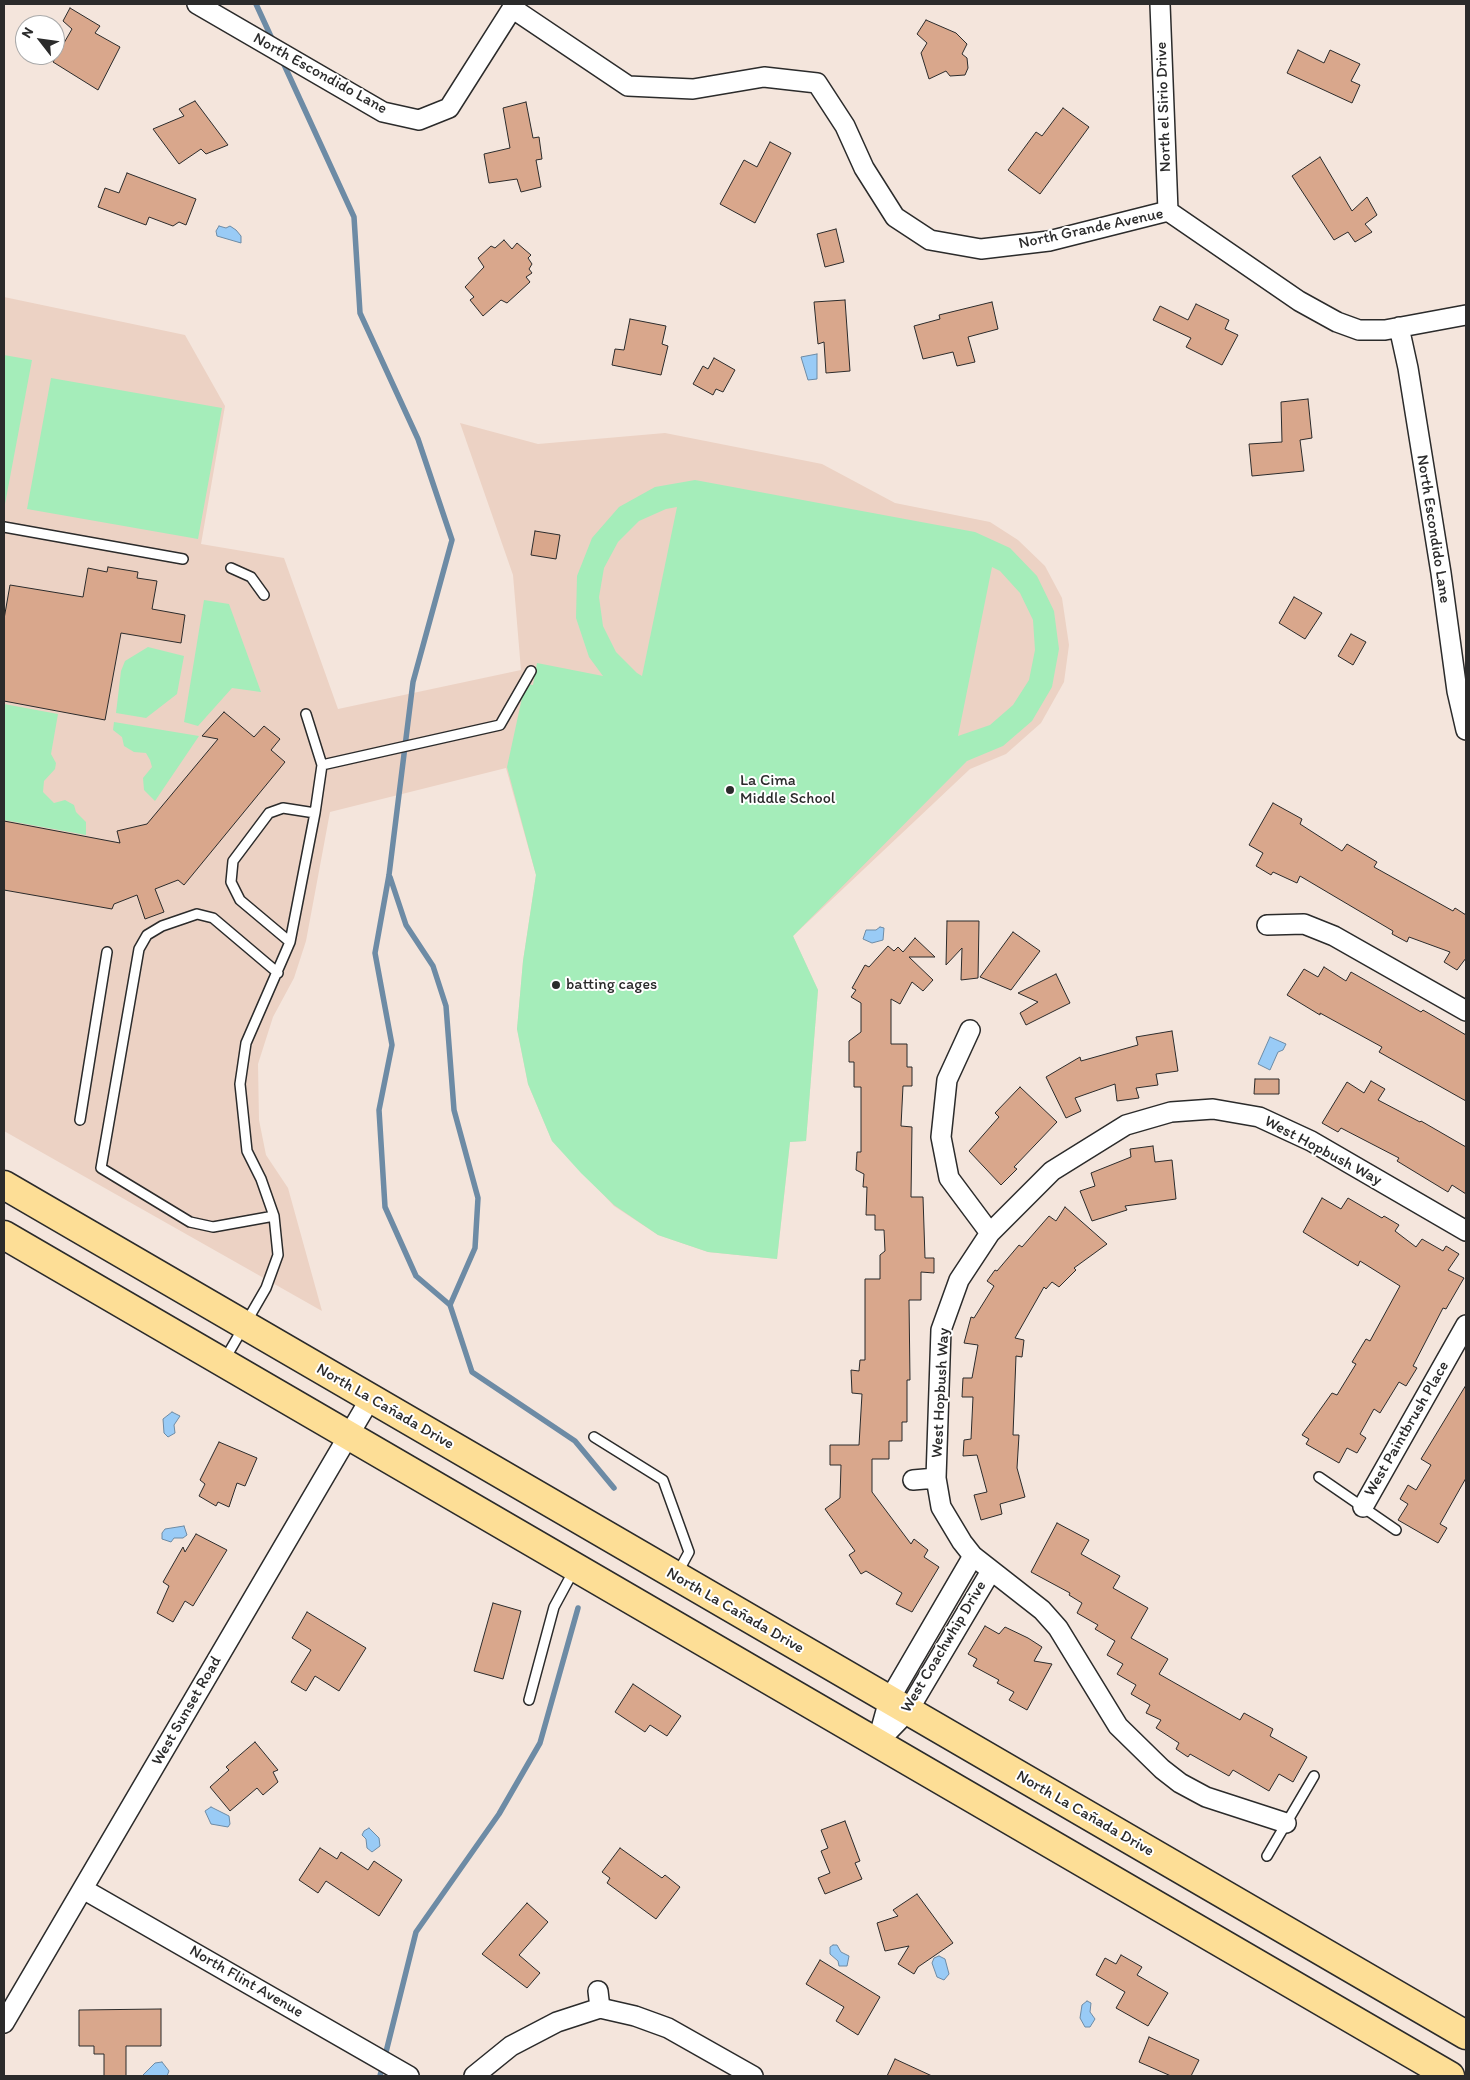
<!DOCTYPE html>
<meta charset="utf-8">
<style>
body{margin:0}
#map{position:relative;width:1470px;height:2080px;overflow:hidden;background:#f4e5dc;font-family:Itim,sans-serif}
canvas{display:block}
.frame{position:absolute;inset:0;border:5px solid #2b2b2b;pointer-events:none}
.north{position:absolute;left:15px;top:15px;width:50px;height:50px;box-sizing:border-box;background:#fff;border:1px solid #aaa;border-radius:50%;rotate:300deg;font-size:14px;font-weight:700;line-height:20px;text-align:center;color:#2b2b2b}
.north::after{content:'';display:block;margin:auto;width:18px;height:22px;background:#2b2b2b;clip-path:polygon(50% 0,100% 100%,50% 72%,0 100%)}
</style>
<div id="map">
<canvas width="1470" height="2080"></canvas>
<div class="frame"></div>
<div class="north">N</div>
</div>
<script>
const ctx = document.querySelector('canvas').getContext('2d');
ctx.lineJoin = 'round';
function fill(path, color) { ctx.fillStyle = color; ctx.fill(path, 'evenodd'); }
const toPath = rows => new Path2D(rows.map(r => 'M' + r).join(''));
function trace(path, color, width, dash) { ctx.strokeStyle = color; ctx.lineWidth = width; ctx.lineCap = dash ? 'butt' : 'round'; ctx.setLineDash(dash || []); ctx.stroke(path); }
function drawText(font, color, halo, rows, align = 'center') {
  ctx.font = font + ' Itim,sans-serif'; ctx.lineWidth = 4; ctx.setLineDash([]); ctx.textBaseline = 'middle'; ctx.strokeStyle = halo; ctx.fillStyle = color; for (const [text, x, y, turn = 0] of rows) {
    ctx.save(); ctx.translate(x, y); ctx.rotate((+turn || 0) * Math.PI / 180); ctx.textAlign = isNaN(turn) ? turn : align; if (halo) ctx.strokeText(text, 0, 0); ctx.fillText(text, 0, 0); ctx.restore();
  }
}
fill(toPath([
 [4,297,185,335,225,406,201,544,284,558,338,709,521,670,513,575,460,423,538,444,665,433,822,464,895,503,990,522,1018,540,1045,566,1062,598,1069,645,1064,682,1041,723,1006,754,970,769,793,936,818,990,806,1141,790,1142,777,1259,708,1252,658,1235,614,1206,552,1141,528,1084,517,1029,523,961,536,875,506,768,330,812,306,941,294,978,273,1017,258,1064,259,1120,266,1155,288,1188,322,1311,4,1131]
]), '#ecd2c4');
fill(toPath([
 [4,355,32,360,5,504,4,503],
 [51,378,222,408,198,539,27,509],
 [695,480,975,532,1010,548,1037,576,1054,611,1059,649,1052,687,1032,721,1003,746,967,761,793,936,818,990,806,1141,790,1142,777,1259,708,1252,658,1235,614,1205,581,1173,552,1141,528,1084,517,1029,523,961,536,875,507,767,525,684,533,685,537,663,603,676,589,657,576,618,577,576,592,538,619,507,655,487],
 [677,507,642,676,637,673,616,652,603,626,599,597,604,568,618,542,639,521,666,509],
 [992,567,1000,571,1020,593,1033,620,1035,650,1029,680,1013,705,990,725,958,736],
 [204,600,229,604,261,692,232,688,198,726,184,722],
 [148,647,184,656,177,694,146,718,116,713,121,671,125,661],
 [4,704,58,714,51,754,56,763,55,769,44,781,43,792,54,803,65,800,74,805,76,812,86,822,86,835,4,820],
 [114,722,199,736,155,801,144,790,143,778,152,767,150,760,146,753,134,752,124,746,122,737,113,730]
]), '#a5edba');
const water = toPath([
 [219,226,226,228,230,226,236,230,241,236,241,243,217,236,216,231,219,226],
 [817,354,817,379,808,380,801,357,817,354],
 [880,927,884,928,883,940,872,943,863,939,866,930,876,930,880,927],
 [1270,1037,1286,1044,1283,1050,1278,1052,1270,1070,1258,1064,1270,1037],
 [172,1412,180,1416,174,1425,175,1433,168,1437,164,1433,163,1419,172,1412],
 [184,1526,187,1535,183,1538,174,1538,171,1542,162,1539,162,1533,165,1529,184,1526],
 [211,1807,229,1816,230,1824,228,1827,211,1824,205,1811,211,1807],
 [369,1828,379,1838,380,1846,372,1852,367,1848,366,1839,362,1835,364,1831,369,1828],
 [833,1945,837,1945,841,1952,849,1956,847,1966,839,1966,838,1961,830,1954,830,1947,833,1945],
 [939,1956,945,1959,949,1974,944,1980,937,1977,932,1963,934,1958,939,1956],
 [1087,2001,1091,2003,1090,2012,1095,2019,1090,2027,1085,2027,1080,2018,1082,2005,1087,2001],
 [162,2062,169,2071,167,2076,142,2076,155,2063,162,2062]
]);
fill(water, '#99cbf6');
trace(water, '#6d8ba5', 1);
trace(toPath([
 [256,4,273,41],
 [281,58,354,217,360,313,418,439,452,540,413,682,389,875,375,953,392,1045,379,1110,385,1207,416,1276,450,1305,472,1372,575,1441,614,1488],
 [390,877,406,925,433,966,446,1006,454,1110,478,1198,475,1248,450,1305],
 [380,2076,416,1932,499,1814,540,1743,578,1608]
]), '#6d8ba5', 5.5);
const building = toPath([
 [70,8,100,26,95,33,120,47,98,90,53,62,72,29,63,21,70,8],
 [926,20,956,33,967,44,962,54,967,58,968,68,965,75,950,76,946,71,929,79,921,53,927,43,917,34,926,20],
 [1298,50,1324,63,1330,50,1360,64,1351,81,1360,85,1352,103,1287,73,1298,50],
 [195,101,228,145,206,154,201,149,179,164,153,129,184,116,179,109,195,101],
 [526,102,533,138,539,137,542,159,536,160,541,187,521,192,517,179,489,183,484,154,510,148,503,108,526,102],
 [1063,108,1089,127,1040,194,1008,170,1036,132,1042,136,1063,108],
 [770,142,791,153,755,223,720,204,744,160,757,167,770,142],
 [1320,157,1352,211,1367,197,1377,215,1365,224,1372,232,1355,242,1348,232,1334,240,1292,176,1320,157],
 [127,173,196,199,186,225,179,222,173,226,149,217,146,225,98,207,105,188,119,193,127,173],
 [836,229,844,262,825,267,817,234,836,229],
 [504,240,512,249,517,243,531,255,528,258,532,264,529,269,532,273,526,277,530,282,507,303,501,300,483,316,470,300,474,297,465,287,484,267,478,258,491,246,495,248,504,240],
 [845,300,850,371,826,373,824,342,818,344,814,302,845,300],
 [992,302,998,329,968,337,975,362,957,366,953,352,923,359,914,326,940,319,939,315,992,302],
 [1196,304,1229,320,1225,329,1238,335,1222,365,1186,347,1191,338,1153,320,1160,306,1188,320,1196,304],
 [630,319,666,326,662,344,668,346,661,375,612,365,615,349,624,350,630,319],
 [714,358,735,370,723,392,716,389,713,395,693,384,703,366,708,369,714,358],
 [1308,399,1312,438,1300,440,1304,471,1252,476,1249,444,1282,442,1281,402,1308,399],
 [535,531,560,535,556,559,531,555,535,531],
 [108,567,138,572,137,578,157,581,152,609,185,615,181,643,121,633,105,720,4,701,4,619,10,585,83,597,88,568,107,572,108,567],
 [1294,597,1322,613,1305,639,1279,623,1294,597],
 [1351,634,1366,642,1353,665,1338,656,1351,634],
 [224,712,254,737,264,726,280,739,271,750,285,762,184,885,178,880,155,889,164,912,145,919,137,895,114,904,112,909,4,890,4,821,120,843,117,831,147,824,218,739,202,736,224,712],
 [1273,803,1302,819,1300,824,1342,851,1347,844,1377,862,1374,867,1453,911,1455,908,1466,915,1466,958,1457,970,1444,962,1450,952,1409,937,1407,942,1392,934,1393,931,1300,876,1297,883,1273,872,1271,875,1256,866,1263,853,1249,845,1273,803],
 [947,921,979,921,978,978,961,980,962,948,946,965,947,921],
 [1013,932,1040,951,1011,990,980,977,1013,932],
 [915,938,935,957,909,957,933,980,923,991,912,982,900,1004,891,999,891,1044,907,1044,907,1067,912,1067,912,1086,903,1086,901,1126,912,1127,911,1197,923,1197,925,1258,934,1258,934,1273,921,1272,921,1300,909,1300,910,1380,907,1380,907,1422,902,1422,902,1441,889,1441,889,1459,872,1459,872,1492,911,1544,914,1539,928,1550,924,1557,939,1567,912,1612,896,1604,902,1593,866,1571,861,1574,849,1555,855,1551,825,1509,840,1498,841,1465,830,1465,830,1445,859,1445,862,1394,852,1393,851,1370,859,1371,860,1360,865,1360,865,1279,880,1279,880,1255,885,1251,884,1230,875,1230,875,1215,866,1215,867,1187,863,1187,864,1174,856,1170,857,1152,861,1152,861,1087,854,1087,854,1062,849,1062,849,1041,861,1032,861,1003,851,997,856,990,852,988,865,965,869,967,888,946,894,951,898,947,903,952,915,938],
 [1324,967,1346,981,1351,972,1421,1012,1423,1010,1466,1035,1466,1101,1379,1052,1382,1047,1320,1013,1320,1015,1287,995,1304,969,1318,977,1324,967],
 [1056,974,1070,1003,1026,1025,1020,1013,1038,1002,1018,993,1056,974],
 [1172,1031,1178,1071,1156,1074,1158,1085,1136,1088,1139,1098,1117,1101,1115,1084,1075,1098,1081,1111,1066,1118,1046,1077,1080,1057,1081,1061,1138,1045,1136,1037,1172,1031],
 [1255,1079,1279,1079,1279,1094,1254,1094,1255,1079],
 [1371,1081,1385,1089,1378,1100,1420,1122,1421,1121,1466,1147,1466,1194,1452,1185,1448,1192,1397,1161,1399,1158,1341,1128,1338,1132,1322,1123,1347,1082,1364,1093,1371,1081],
 [1020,1087,1057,1122,1014,1167,1017,1169,1001,1185,969,1151,999,1117,995,1113,1020,1087],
 [1153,1146,1155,1162,1172,1160,1176,1199,1125,1206,1127,1210,1092,1221,1080,1191,1095,1186,1091,1173,1131,1157,1130,1149,1153,1146],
 [1322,1198,1341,1209,1348,1198,1382,1218,1384,1216,1399,1225,1395,1231,1416,1247,1422,1239,1443,1251,1446,1246,1459,1254,1448,1270,1464,1278,1446,1309,1443,1308,1413,1366,1417,1368,1406,1386,1399,1382,1380,1413,1374,1409,1360,1434,1366,1438,1357,1453,1347,1448,1339,1463,1306,1444,1309,1439,1302,1435,1332,1393,1337,1395,1356,1364,1352,1362,1366,1339,1370,1341,1400,1286,1360,1261,1358,1266,1303,1232,1322,1198],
 [1065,1207,1107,1244,1074,1268,1076,1270,1059,1287,1052,1282,1046,1289,1044,1287,1015,1338,1024,1340,1022,1357,1016,1356,1013,1435,1019,1435,1017,1468,1025,1497,1000,1504,1002,1514,981,1520,974,1495,987,1492,977,1455,963,1456,964,1440,971,1439,973,1397,962,1397,963,1378,972,1378,978,1345,964,1343,971,1317,974,1318,994,1286,987,1281,995,1270,997,1271,1019,1245,1022,1247,1049,1216,1056,1221,1065,1207],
 [1466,1385,1466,1478,1440,1524,1447,1528,1438,1543,1398,1520,1408,1504,1400,1499,1408,1485,1416,1490,1431,1465,1421,1459,1466,1385],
 [219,1442,257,1458,245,1486,237,1483,229,1507,218,1502,216,1506,199,1496,205,1484,200,1480,219,1442],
 [1057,1523,1089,1540,1081,1554,1120,1576,1113,1588,1148,1608,1131,1638,1168,1659,1159,1674,1240,1720,1244,1713,1273,1729,1270,1736,1307,1757,1293,1782,1279,1774,1269,1791,1233,1770,1229,1776,1190,1754,1188,1757,1176,1749,1179,1743,1156,1728,1161,1720,1146,1713,1150,1705,1131,1694,1136,1685,1117,1674,1123,1664,1107,1655,1115,1641,1095,1629,1098,1625,1077,1613,1082,1603,1069,1595,1070,1593,1031,1572,1057,1523],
 [196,1534,227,1550,193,1606,185,1601,173,1622,157,1613,169,1586,163,1582,183,1547,185,1552,196,1534],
 [493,1603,521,1611,503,1679,474,1671,493,1603],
 [307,1612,366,1648,339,1691,315,1676,306,1691,291,1682,311,1650,292,1638,307,1612],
 [985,1626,999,1634,1005,1627,1028,1638,1042,1647,1034,1661,1052,1664,1027,1710,1009,1700,1014,1692,997,1683,999,1680,973,1666,977,1659,968,1654,985,1626],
 [633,1684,681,1716,667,1736,650,1725,645,1732,615,1712,633,1684],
 [255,1742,278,1770,273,1772,278,1782,263,1795,257,1788,230,1811,210,1787,229,1770,226,1767,255,1742],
 [845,1821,860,1861,855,1863,862,1879,825,1894,818,1878,830,1873,821,1851,828,1848,821,1830,845,1821],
 [320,1848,337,1859,341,1852,368,1870,374,1861,402,1880,379,1916,326,1881,318,1893,299,1880,320,1848],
 [620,1848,662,1878,665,1875,680,1887,656,1919,607,1883,610,1878,602,1872,620,1848],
 [917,1894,953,1943,918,1967,914,1974,898,1964,909,1946,885,1951,877,1923,898,1916,893,1910,917,1894],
 [527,1903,548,1922,519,1955,540,1973,527,1988,482,1954,527,1903],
 [1121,1955,1142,1967,1137,1975,1168,1993,1148,2026,1116,2008,1125,1992,1096,1975,1105,1958,1116,1964,1121,1955],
 [820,1960,880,1997,858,2035,836,2021,844,2007,806,1984,820,1960],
 [161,2009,161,2046,126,2046,126,2076,104,2076,104,2054,94,2054,94,2046,79,2046,79,2010,161,2009],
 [1149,2037,1199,2060,1191,2076,1171,2076,1139,2062,1149,2037],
 [895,2059,932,2076,887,2076,895,2059]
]);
fill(building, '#d9a78c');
trace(building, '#2b2b2b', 1);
const lane = toPath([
 [4,527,183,559],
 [231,568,251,577,264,595],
 [322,765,500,725,531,671],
 [290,942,240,900,231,882,233,861,269,813,283,808,315,813],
 [80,1120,107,952],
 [274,1216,213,1227,190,1222,101,1168,139,949,147,935,162,926,197,914,213,918,278,973],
 [225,1359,266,1288,278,1255,274,1216,261,1179,247,1151,240,1084,246,1043,290,942,315,813,322,765,306,714],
 [594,1437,663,1480,689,1552,677,1574],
 [1319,1477,1396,1530],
 [529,1700,554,1607,574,1570],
 [1267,1856,1314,1776]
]);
const street = toPath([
 [197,4,383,112,419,120,449,108,515,4],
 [1160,4,1168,211],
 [512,8,628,86,693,89,764,77,817,83,845,126,864,168,895,217,930,240,981,249,1049,241,1168,211,1299,301,1337,322,1359,330,1385,330,1466,315],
 [1399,327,1408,368,1441,573,1457,691,1466,730],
 [1267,925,1304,924,1334,936,1466,1011],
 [970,1030,947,1080,941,1137,949,1178,990,1233],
 [913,1480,936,1478],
 [1363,1507,1466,1325],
 [878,1742,908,1711,991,1571],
 [877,1743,889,1700,973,1556],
 [1286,1823,1206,1797,1180,1783,1162,1769,1118,1726,1058,1628,1042,1610,973,1556,962,1542,941,1507,936,1478,941,1330,959,1280,990,1233,1052,1171,1126,1125,1171,1112,1213,1109,1259,1117,1311,1141,1466,1231],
 [83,1889,409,2076],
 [598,1991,600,2008],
 [4,2023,370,1399],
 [474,2076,511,2046,557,2022,600,2008,635,2016,668,2028,753,2076]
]);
const primary = toPath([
 [4,1185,1466,2035],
 [4,1235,1450,2076]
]);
trace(lane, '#2b2b2b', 12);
trace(street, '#2b2b2b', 22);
trace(primary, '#2b2b2b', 31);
trace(lane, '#fff', 9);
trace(street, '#fff', 19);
trace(primary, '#fdde96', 28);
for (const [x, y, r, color] of [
 [730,790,5,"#2b2b2b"],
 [556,985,5,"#2b2b2b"]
]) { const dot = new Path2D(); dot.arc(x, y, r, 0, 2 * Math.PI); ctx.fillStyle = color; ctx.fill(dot); trace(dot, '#fff', 2); }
drawText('16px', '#2b2b2b', '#fff', [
 ["North Escondido Lane",320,74,29],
 ["North el Sirio Drive",1164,107,-92],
 ["North Grande Avenue",1091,229,-12],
 ["North Escondido Lane",1433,529,81],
 ["West Hopbush Way",1323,1151,28],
 ["West Hopbush Way",941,1393,-87],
 ["North La Cañada Drive",385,1407,30],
 ["West Paintbrush Place",1407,1429,-60],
 ["North La Cañada Drive",735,1611,30],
 ["West Coachwhip Drive",944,1647,-59],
 ["West Sunset Road",187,1711,-60],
 ["North La Cañada Drive",1085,1814,30],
 ["North Flint Avenue",246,1982,30]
]);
drawText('16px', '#2b2b2b', '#fff', [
 ["La Cima",740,781],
 ["Middle School",740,799],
 ["batting cages",566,985]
], 'left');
</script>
